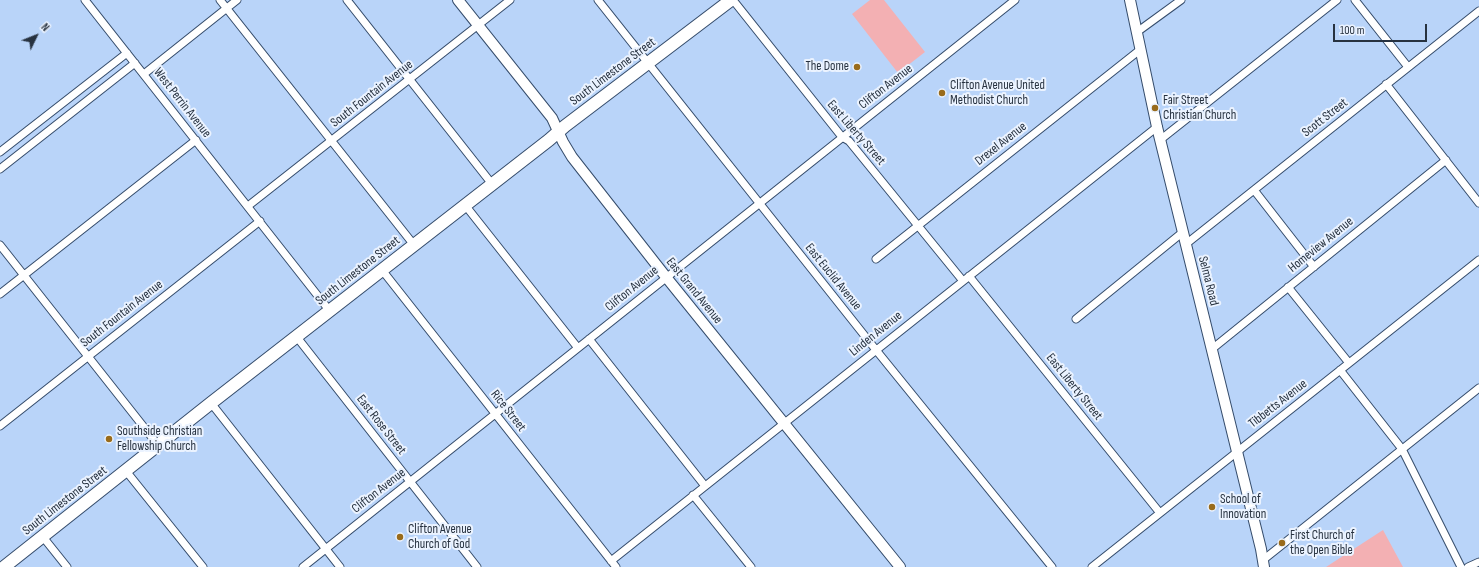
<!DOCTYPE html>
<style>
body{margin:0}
#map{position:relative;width:1479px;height:567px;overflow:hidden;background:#b9d4f9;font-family:"Sofia Sans Condensed",sans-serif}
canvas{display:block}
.north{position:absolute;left:16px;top:16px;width:40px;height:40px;-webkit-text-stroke:3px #ebf3ff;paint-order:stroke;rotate:47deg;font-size:11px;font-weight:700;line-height:16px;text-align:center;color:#273240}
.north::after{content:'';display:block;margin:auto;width:14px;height:18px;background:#273240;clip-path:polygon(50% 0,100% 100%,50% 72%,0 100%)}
.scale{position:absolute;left:1333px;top:24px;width:94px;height:18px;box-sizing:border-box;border:2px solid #273240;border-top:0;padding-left:5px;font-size:12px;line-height:14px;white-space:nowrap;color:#273240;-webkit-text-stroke:3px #ebf3ff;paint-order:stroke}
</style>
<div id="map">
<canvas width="1479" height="567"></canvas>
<div class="north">N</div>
<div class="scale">100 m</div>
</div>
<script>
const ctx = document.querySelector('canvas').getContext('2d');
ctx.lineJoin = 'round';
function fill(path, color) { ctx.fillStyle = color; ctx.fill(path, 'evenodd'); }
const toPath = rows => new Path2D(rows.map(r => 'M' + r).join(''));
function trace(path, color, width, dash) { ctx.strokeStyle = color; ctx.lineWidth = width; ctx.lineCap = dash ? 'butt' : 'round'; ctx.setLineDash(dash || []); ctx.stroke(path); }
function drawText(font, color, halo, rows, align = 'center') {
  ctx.font = font + ' "Sofia Sans Condensed",sans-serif'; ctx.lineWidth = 4; ctx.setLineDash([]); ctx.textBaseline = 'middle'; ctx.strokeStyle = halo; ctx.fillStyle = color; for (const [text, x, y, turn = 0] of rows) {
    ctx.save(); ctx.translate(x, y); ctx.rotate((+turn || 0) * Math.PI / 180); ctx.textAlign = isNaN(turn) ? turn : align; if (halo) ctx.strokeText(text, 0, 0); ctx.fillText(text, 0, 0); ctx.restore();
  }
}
fill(toPath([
 [870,0,884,0,925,52,898,73,852,14],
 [1383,530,1403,567,1326,567]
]), '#f3b0b3');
const street = toPath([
 [85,0,329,310],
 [220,0,414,245],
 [347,0,492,184],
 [598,0,876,350,1052,567],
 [733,0,842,137,849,141,963,281],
 [1355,0,1408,67],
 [1137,32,1181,0],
 [144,74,237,0],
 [1386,84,1479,203],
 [1160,140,1337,0],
 [0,152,127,53],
 [0,169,135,63],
 [1254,190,1314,267],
 [465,205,578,348],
 [248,206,510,0],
 [1186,244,1479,11],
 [0,245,158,445],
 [876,259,1141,49],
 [382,270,616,567],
 [969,276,1160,513],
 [1288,287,1349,363],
 [0,294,196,140],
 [1076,319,1183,232],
 [296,336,477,567],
 [589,339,705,486],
 [1212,349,1446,160],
 [1340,370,1402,449,1461,567],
 [211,403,340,567],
 [0,426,260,221],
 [126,471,203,567],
 [693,495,751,567],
 [43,537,67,567],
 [1263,560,1479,388],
 [611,561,1157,127],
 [303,567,1015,0],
 [1092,567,1479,260],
 [1468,567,1479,562]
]);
const secondary = toPath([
 [458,0,552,118,563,142,572,157,666,277,900,567],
 [1130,0,1157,127,1261,549,1264,567]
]);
const primary = toPath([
 [4,567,211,403,549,140,565,126,731,0]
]);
trace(street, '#354c6b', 9);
trace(secondary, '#354c6b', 12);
trace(primary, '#354c6b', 14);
trace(street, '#fff', 7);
trace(secondary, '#fff', 10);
trace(primary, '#fff', 12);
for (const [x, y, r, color] of [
 [857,67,4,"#996b1b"],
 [942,93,4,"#996b1b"],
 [1155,108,4,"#996b1b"],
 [109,439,4,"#996b1b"],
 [1212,507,4,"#996b1b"],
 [400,537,4,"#996b1b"],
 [1282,543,4,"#996b1b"]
]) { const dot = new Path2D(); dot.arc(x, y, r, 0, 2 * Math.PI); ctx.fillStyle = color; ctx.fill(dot); trace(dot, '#ebf3ff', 1.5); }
drawText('13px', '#273240', '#ebf3ff', [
 ["The Dome",849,67,"right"],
 ["Clifton Avenue United",950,86],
 ["Methodist Church",950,101],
 ["Fair Street",1163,101],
 ["Christian Church",1163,116],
 ["Southside Christian",117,432],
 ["Fellowship Church",117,447],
 ["School of",1220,500],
 ["Innovation",1220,515],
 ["Clifton Avenue",408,530],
 ["Church of God",408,545],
 ["First Church of",1290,536],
 ["the Open Bible",1290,551]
], 'left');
drawText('13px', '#273240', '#ebf3ff', [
 ["South Limestone Street",613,72,-37],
 ["Clifton Avenue",886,87,-38],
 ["South Fountain Avenue",372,94,-38],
 ["West Perrin Avenue",182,103,52],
 ["Scott Street",1325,118,-38],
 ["East Liberty Street",856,133,49],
 ["Drexel Avenue",1001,144,-38],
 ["Homeview Avenue",1321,245,-39],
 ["South Limestone Street",358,271,-38],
 ["East Euclid Avenue",833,277,51],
 ["Selma Road",1208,281,76],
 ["Clifton Avenue",632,289,-39],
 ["East Grand Avenue",694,291,51],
 ["South Fountain Avenue",122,314,-38],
 ["Linden Avenue",876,334,-39],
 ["East Liberty Street",1074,387,51],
 ["Tibbetts Avenue",1278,404,-38],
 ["Rice Street",508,411,52],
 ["East Rose Street",381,425,52],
 ["Clifton Avenue",379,491,-38],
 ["South Limestone Street",65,501,-38]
]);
</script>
